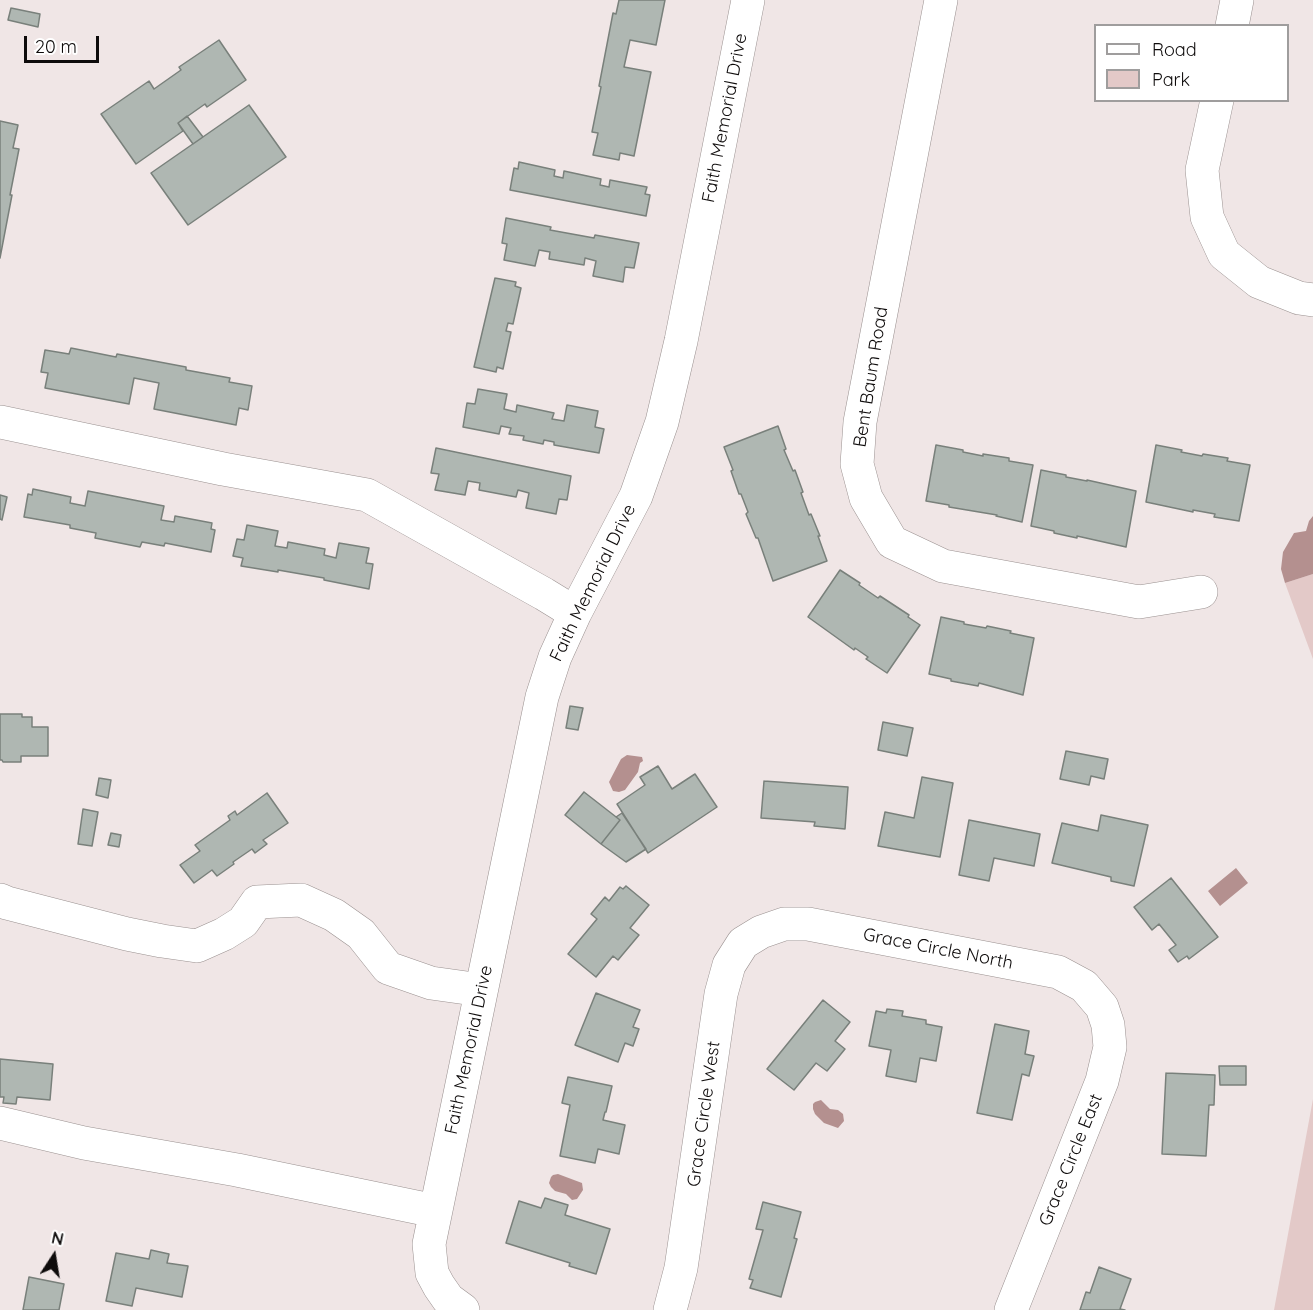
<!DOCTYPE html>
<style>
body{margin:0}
#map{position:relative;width:1313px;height:1310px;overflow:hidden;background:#f0e6e6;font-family:Quicksand,sans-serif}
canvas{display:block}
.legend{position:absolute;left:1094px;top:24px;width:195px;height:78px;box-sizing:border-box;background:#fff;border:2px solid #9f9d9d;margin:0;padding:8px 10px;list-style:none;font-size:18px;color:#0e0b0b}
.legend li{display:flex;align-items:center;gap:12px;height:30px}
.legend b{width:30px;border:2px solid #9f9d9d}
.north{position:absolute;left:24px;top:1226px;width:60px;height:60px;-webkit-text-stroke:4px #fff;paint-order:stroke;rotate:12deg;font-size:16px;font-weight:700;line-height:24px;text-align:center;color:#0e0b0b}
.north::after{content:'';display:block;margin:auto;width:21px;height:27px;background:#0e0b0b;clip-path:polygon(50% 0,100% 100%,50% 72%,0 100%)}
.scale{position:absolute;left:24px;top:36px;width:75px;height:27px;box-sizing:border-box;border:3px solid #0e0b0b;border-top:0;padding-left:8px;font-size:18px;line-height:21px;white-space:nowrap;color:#0e0b0b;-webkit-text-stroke:4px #fff;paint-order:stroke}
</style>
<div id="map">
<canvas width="1313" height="1310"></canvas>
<ul class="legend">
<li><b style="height:8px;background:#fff"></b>Road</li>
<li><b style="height:16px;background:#e3c9c8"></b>Park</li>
</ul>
<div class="north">N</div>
<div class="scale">20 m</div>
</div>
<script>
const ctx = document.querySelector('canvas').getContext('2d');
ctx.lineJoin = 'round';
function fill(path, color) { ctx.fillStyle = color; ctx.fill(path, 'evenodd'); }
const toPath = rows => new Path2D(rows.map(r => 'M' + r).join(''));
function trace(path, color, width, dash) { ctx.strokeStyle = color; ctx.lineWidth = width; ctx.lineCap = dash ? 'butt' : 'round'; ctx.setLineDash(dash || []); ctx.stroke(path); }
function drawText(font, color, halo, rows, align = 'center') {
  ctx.font = font + ' Quicksand,sans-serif'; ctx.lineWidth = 5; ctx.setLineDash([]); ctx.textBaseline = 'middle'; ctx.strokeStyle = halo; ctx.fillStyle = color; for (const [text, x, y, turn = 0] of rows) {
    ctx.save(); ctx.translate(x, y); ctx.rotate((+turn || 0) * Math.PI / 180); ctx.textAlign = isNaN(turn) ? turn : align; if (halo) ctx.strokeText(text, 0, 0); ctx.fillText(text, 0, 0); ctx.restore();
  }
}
fill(toPath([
 [1313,574,1313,659,1285,583],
 [1313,1099,1313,1310,1274,1310]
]), '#e3c9c8');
fill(toPath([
 [1313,516,1313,574,1285,583,1281,569,1283,552,1294,533,1306,531,1309,521],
 [627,755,642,757,643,761,640,763,638,772,625,790,619,792,613,791,609,782,621,759],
 [1236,868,1248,883,1220,906,1208,891],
 [821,1100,830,1109,838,1110,843,1114,844,1121,838,1128,824,1123,815,1114,813,1109,813,1104,815,1102],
 [558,1174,582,1183,583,1190,577,1199,572,1200,566,1194,555,1191,551,1187,549,1183,551,1177,553,1175]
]), '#b4908f');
const building = toPath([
 [619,0,665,0,656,45,630,40,624,67,651,72,634,156,620,153,619,160,593,155,598,133,592,132,601,87,599,86,613,13,616,14,619,0],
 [11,8,40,14,38,27,8,20,11,8],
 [219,40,246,80,207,107,205,104,178,123,183,131,136,164,101,114,149,81,154,89,181,70,179,67,219,40],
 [249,105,286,157,188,225,151,173,249,105],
 [187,116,203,137,193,144,178,123,187,116],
 [0,121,18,125,13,148,19,149,10,195,12,195,0,258,0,121],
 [519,162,555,170,554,176,563,178,564,171,601,179,600,185,609,187,610,180,647,187,645,194,650,195,646,216,510,190,514,168,518,169,519,162],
 [506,218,551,227,550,230,594,238,595,235,639,243,634,268,625,267,623,282,593,276,596,261,585,258,584,265,549,259,550,252,539,250,535,266,504,260,507,244,502,243,506,218],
 [495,278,516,282,515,286,521,288,513,324,508,323,506,331,511,332,503,369,497,367,496,372,474,367,495,278],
 [71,348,116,357,117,354,186,367,186,370,230,378,229,382,252,386,248,410,239,408,236,425,154,409,159,383,134,378,129,404,45,388,48,373,41,372,45,350,69,354,71,348],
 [478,389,507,394,504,409,516,412,517,405,554,413,552,419,564,421,567,405,598,411,595,427,604,429,599,453,554,445,554,442,544,440,543,444,523,440,524,436,509,434,511,428,501,426,499,434,463,427,467,403,475,404,478,389],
 [778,426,786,449,784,450,793,471,795,470,803,492,801,493,809,515,811,514,820,536,818,536,827,561,773,581,758,538,756,538,746,514,748,512,741,494,739,494,731,471,733,470,724,447,778,426],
 [936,445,963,450,963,452,983,456,983,454,1009,458,1009,461,1033,465,1022,522,996,516,997,515,949,507,949,505,926,501,936,445],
 [1156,445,1182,450,1181,452,1202,456,1203,454,1228,458,1227,461,1250,465,1239,521,1214,517,1215,514,1193,510,1193,512,1146,502,1156,445],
 [436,448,571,476,567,500,559,499,556,514,526,508,529,493,518,490,516,497,479,490,480,483,468,481,465,495,435,490,439,474,431,473,436,448],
 [1041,470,1066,475,1066,477,1087,481,1087,480,1136,491,1126,547,1077,536,1077,538,1054,533,1054,531,1031,526,1041,470],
 [33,489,71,497,70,503,85,506,88,491,164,506,161,520,174,522,175,516,212,523,211,529,215,530,211,552,165,543,164,546,142,542,140,547,95,538,96,533,70,528,70,525,24,517,28,494,32,495,33,489],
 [0,495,7,497,2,520,0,519,0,495],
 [247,525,278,531,275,546,287,548,288,542,325,549,324,555,336,558,339,543,369,548,366,563,373,564,369,589,324,580,324,578,278,570,278,572,241,566,243,558,233,556,237,539,244,540,247,525],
 [840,570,860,583,859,585,878,598,880,596,909,615,908,617,920,625,887,673,866,659,868,657,855,648,854,650,808,617,840,570],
 [941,617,964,622,964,624,986,628,987,626,1011,631,1010,633,1034,638,1023,695,979,683,978,686,951,681,951,679,929,674,941,617],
 [570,706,583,708,578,730,566,728,570,706],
 [0,714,22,714,22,717,32,717,32,727,48,727,48,756,21,756,21,762,3,762,2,760,0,760,0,714],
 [883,722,913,728,907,756,878,750,883,722],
 [1066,751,1108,759,1104,779,1091,776,1089,785,1060,779,1066,751],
 [658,766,672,789,695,774,717,807,648,853,617,804,645,785,640,777,658,766],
 [922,777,953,783,940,857,878,846,885,812,914,818,922,777],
 [99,778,111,780,108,798,96,795,99,778],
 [764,781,848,787,845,829,814,826,815,822,761,818,764,781],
 [584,792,620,820,601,844,565,815,584,792],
 [267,793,288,823,263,840,267,844,255,853,252,849,233,862,234,864,217,876,212,870,194,883,180,865,200,851,195,845,230,820,228,816,235,811,237,815,267,793],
 [83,809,98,812,92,846,78,844,83,809],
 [622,813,646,849,626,862,601,844,620,820,616,817,622,813],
 [1101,815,1148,825,1134,886,1111,881,1111,877,1052,863,1062,823,1098,831,1101,815],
 [969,820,1040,834,1034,866,994,858,989,881,959,875,969,820],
 [111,833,121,835,119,847,108,845,111,833],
 [1171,878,1218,937,1189,959,1187,956,1178,962,1169,950,1176,945,1159,924,1152,930,1134,907,1171,878],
 [626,886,649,905,630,928,639,935,618,960,613,956,596,977,568,954,597,919,591,914,605,897,609,901,620,887,623,889,626,886],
 [596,993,640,1010,633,1027,639,1029,633,1046,625,1043,618,1062,575,1045,596,993],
 [823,1000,850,1022,835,1041,845,1049,827,1071,816,1063,794,1090,767,1069,823,1000],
 [887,1009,903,1011,902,1016,926,1020,926,1024,942,1027,936,1061,920,1058,916,1082,886,1076,891,1050,869,1046,876,1011,886,1013,887,1009],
 [995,1024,1029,1031,1025,1054,1034,1056,1029,1076,1022,1074,1012,1120,977,1113,995,1024],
 [0,1059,53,1064,50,1100,17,1097,16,1104,3,1103,4,1097,0,1097,0,1059],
 [1219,1066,1246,1066,1246,1085,1220,1085,1219,1066],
 [1166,1073,1215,1075,1214,1105,1209,1105,1206,1156,1162,1154,1166,1073],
 [568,1077,612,1086,606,1112,605,1112,603,1120,625,1125,619,1154,598,1149,595,1163,560,1156,570,1105,562,1103,568,1077],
 [545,1198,568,1205,565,1215,610,1229,596,1274,569,1266,570,1263,506,1243,519,1201,541,1208,545,1198],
 [763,1202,801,1212,794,1238,797,1239,781,1297,750,1288,753,1280,749,1279,763,1230,756,1229,763,1202],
 [151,1250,169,1254,167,1263,188,1266,182,1297,136,1288,132,1306,106,1301,116,1253,149,1259,151,1250],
 [1099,1267,1131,1279,1120,1309,1125,1310,1080,1310,1086,1292,1090,1293,1099,1267],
 [29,1277,64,1284,59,1310,23,1310,29,1277]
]);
fill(building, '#afb7b2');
trace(building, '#79807b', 1.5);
const minor = toPath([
 [941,0,860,422,857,464,866,498,892,542,943,566,1139,602,1201,592],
 [1232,26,1237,0],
 [1217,100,1202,170,1207,217,1224,254,1259,282,1299,298,1313,300],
 [0,422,223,469,367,495,544,594,575,613],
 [0,900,7,903,127,934,162,941,197,946,224,934,243,922,257,902,301,900,334,915,361,934,388,968,431,983,481,990],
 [0,1123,84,1143,237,1170,435,1211],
 [463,1310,448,1299,439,1286,432,1273,429,1244,542,697,555,657,575,613,636,496,662,422,681,341,748,0],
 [670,1310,681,1268,721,994,729,965,743,943,761,932,784,924,808,924,1058,972,1084,986,1102,1007,1108,1025,1110,1047,1102,1081,1011,1310]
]);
trace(minor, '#9a9190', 34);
trace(minor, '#fff', 33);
drawText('18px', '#0e0b0b', '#fff', [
 ["Faith Memorial Drive",725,118,-79],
 ["Bent Baum Road",871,377,-81],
 ["Faith Memorial Drive",593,583,-64],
 ["Grace Circle North",938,949,11],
 ["Faith Memorial Drive",469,1050,-78],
 ["Grace Circle West",704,1114,-82],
 ["Grace Circle East",1071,1160,-68]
]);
</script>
